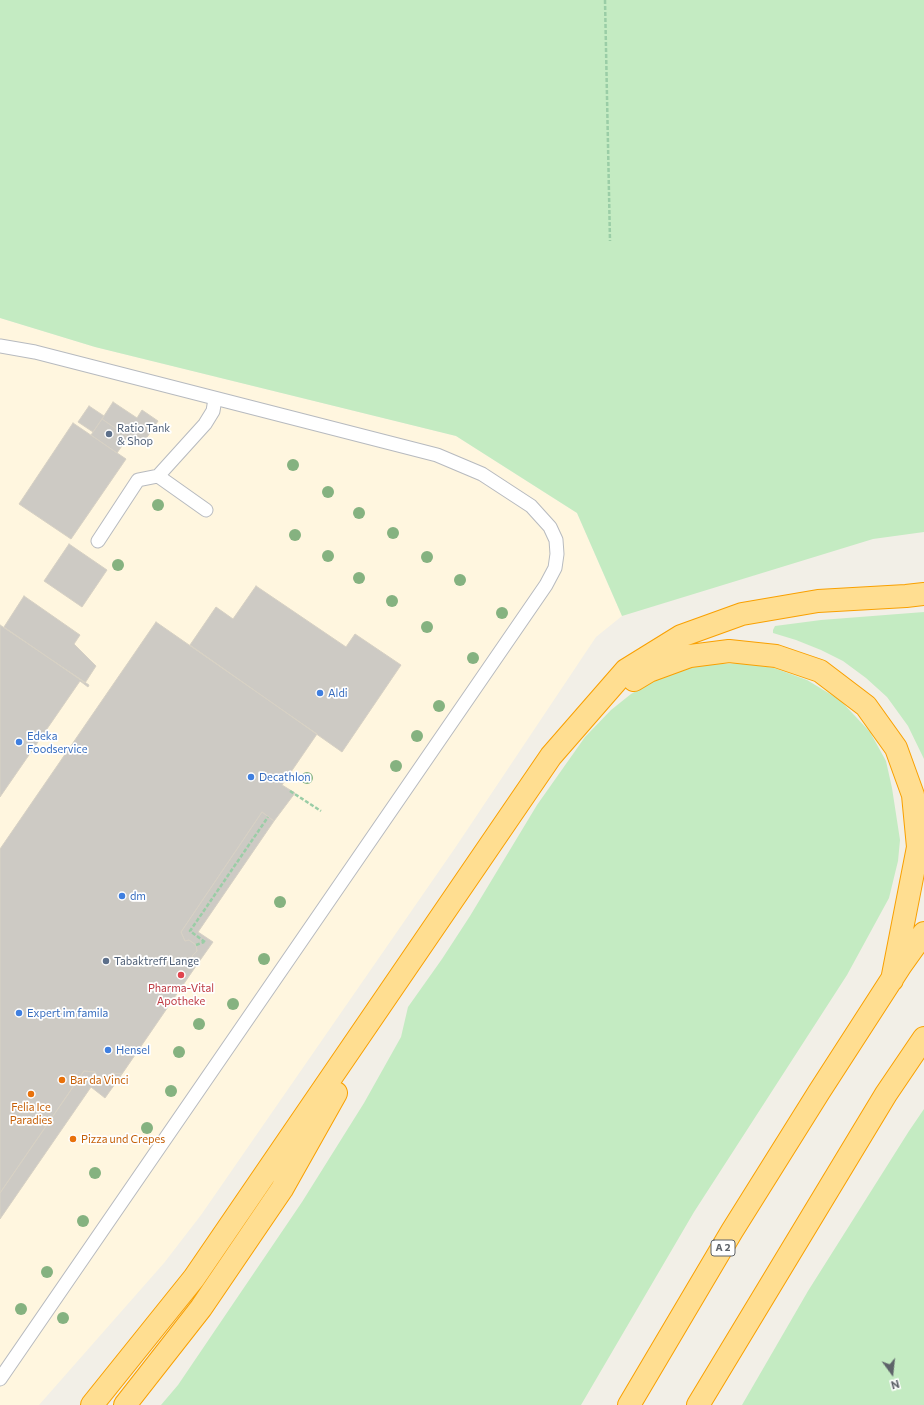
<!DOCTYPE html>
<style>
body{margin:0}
#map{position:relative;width:924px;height:1405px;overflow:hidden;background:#f2efe7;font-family:Commissioner,sans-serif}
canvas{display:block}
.north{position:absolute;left:872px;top:1353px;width:40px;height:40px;-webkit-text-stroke:3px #fff;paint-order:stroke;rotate:165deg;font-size:11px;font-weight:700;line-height:16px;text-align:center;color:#5e6369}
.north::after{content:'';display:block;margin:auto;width:14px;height:18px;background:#5e6369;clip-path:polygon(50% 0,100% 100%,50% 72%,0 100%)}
</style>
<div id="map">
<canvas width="924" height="1405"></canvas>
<div class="north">N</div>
</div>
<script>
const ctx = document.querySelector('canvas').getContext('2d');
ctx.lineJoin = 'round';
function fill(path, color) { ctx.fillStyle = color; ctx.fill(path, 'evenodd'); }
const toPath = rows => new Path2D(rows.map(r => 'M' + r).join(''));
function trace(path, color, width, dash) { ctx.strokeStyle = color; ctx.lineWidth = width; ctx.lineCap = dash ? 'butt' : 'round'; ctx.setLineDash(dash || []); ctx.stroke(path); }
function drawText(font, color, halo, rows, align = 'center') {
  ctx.font = font + ' Commissioner,sans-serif'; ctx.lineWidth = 3.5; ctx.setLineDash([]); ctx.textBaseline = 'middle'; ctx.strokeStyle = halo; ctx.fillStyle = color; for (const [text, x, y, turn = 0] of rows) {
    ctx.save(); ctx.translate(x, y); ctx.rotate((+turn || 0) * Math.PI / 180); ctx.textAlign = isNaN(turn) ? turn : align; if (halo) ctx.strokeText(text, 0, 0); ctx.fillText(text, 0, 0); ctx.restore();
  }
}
fill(toPath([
 [0,318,95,347,456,436,577,513,622,616,596,637,455,848,201,1215,164,1263,39,1405,0,1405]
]), '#fff6df');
fill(toPath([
 [0,0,924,0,924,532,873,539,622,616,577,513,456,436,95,347,0,318],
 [924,612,924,759,908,726,887,697,866,678,843,661,821,650,796,640,773,633,773,630,775,626,821,620],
 [744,663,774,668,807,680,840,700,870,732,886,761,892,788,900,840,898,861,889,898,847,975,694,1212,581,1405,161,1405,178,1385,302,1202,364,1103,401,1037,408,1007,442,959,470,916,537,805,585,737,611,710,631,694,652,682,691,667,718,664],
 [924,1109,924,1405,742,1405,808,1291,909,1131]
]), '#c4ebc2');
const building = toPath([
 [113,402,137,418,142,410,158,421,141,446,102,419,113,402],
 [89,406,104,416,93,432,78,422,89,406],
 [102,419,128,437,117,453,91,435,102,419],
 [73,423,126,459,71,539,19,504,73,423],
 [69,544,107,570,82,607,44,581,69,544],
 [256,586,346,647,355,634,401,665,342,752,190,645,216,607,233,619,256,586],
 [24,596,80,635,74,644,96,666,85,683,4,627,24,596],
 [156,622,317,734,282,785,295,793,274,821,262,812,181,932,185,941,189,940,196,945,197,951,192,956,196,966,122,1074,112,1073,109,1079,102,1081,97,1078,95,1072,84,1071,0,1193,0,849,156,622],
 [0,625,89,685,88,687,80,681,0,797,0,625],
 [262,812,274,821,198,932,213,942,196,966,192,956,197,951,196,945,189,940,185,941,181,932,262,812],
 [84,1071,95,1072,97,1078,102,1081,109,1079,112,1073,122,1074,105,1098,91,1087,0,1219,0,1193,84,1071]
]);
fill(building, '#cdcac4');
trace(building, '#d7d1c4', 1);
const service = toPath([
 [0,346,35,352,437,455,482,474,531,506,550,527,556,540,557,554,555,568,546,585,0,1379],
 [158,476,206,510],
 [98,541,138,480,158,476,205,424,213,411,215,399]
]);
const motorway = toPath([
 [634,680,649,671,690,656,729,651,776,656,820,671,866,706,896,748,913,795,918,847,892,980],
 [92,1405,194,1278,551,756,626,670,681,636,742,614,818,601,906,596,924,594],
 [125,1405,201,1308,282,1189,336,1093],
 [629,1405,732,1231,819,1092,901,965,924,933],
 [698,1405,886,1094,924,1038]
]);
trace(service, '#b7babf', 15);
trace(motorway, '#f9a000', 24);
trace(toPath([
 [605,0,610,241],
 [290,791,321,811],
 [205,942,190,931,268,817],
 [196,945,204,942]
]), '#9acda6', 2.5, [4, 2]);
trace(service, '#fff', 13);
trace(motorway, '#ffde91', 22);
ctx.fillStyle = '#85b280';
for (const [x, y] of [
 [293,465],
 [328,492],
 [158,505],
 [359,513],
 [393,533],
 [295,535],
 [328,556],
 [427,557],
 [118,565],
 [359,578],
 [460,580],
 [392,601],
 [502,613],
 [427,627],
 [473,658],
 [439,706],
 [417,736],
 [396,766],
 [307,778],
 [280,902],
 [264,959],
 [233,1004],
 [199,1024],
 [179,1052],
 [171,1091],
 [147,1128],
 [95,1173],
 [83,1221],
 [47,1272],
 [21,1309],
 [63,1318]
]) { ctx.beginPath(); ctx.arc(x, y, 6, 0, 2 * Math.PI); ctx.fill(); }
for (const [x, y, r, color] of [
 [109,434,4,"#5c6f8a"],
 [320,693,4,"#3f7fe0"],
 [19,742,4,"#3f7fe0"],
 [251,777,4,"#3f7fe0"],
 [122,896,4,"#3f7fe0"],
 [106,961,4,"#5c6f8a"],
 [181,975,4,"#e0444e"],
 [19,1013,4,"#3f7fe0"],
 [108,1050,4,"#3f7fe0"],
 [62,1080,4,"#e8710a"],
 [31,1094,4,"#e8710a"],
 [73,1139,4,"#e8710a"]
]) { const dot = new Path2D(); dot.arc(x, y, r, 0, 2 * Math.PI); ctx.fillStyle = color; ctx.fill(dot); trace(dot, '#fff', 1.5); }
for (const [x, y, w] of [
 [723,1248,24]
]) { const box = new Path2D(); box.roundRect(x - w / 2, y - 8, w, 16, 3); ctx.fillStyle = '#fff'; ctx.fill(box); trace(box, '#5e6369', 1); }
drawText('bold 10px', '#5e6369', null, [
 ["A 2",723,1248]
]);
drawText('11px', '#4e5e75', '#fff', [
 ["Ratio Tank",117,428],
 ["& Shop",117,441],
 ["Tabaktreff Lange",114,961]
], 'left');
drawText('11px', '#366cbe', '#fff', [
 ["Aldi",328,693],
 ["Edeka",27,736],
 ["Foodservice",27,749],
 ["Decathlon",259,777],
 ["dm",130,896],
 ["Expert im famila",27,1013],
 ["Hensel",116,1050]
], 'left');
drawText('11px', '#be3a42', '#fff', [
 ["Pharma-Vital",181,988],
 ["Apotheke",181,1001]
]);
drawText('11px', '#c56008', '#fff', [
 ["Bar da Vinci",70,1080],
 ["Felia Ice",31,1107,"center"],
 ["Paradies",31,1120,"center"],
 ["Pizza und Crepes",81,1139]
], 'left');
</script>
